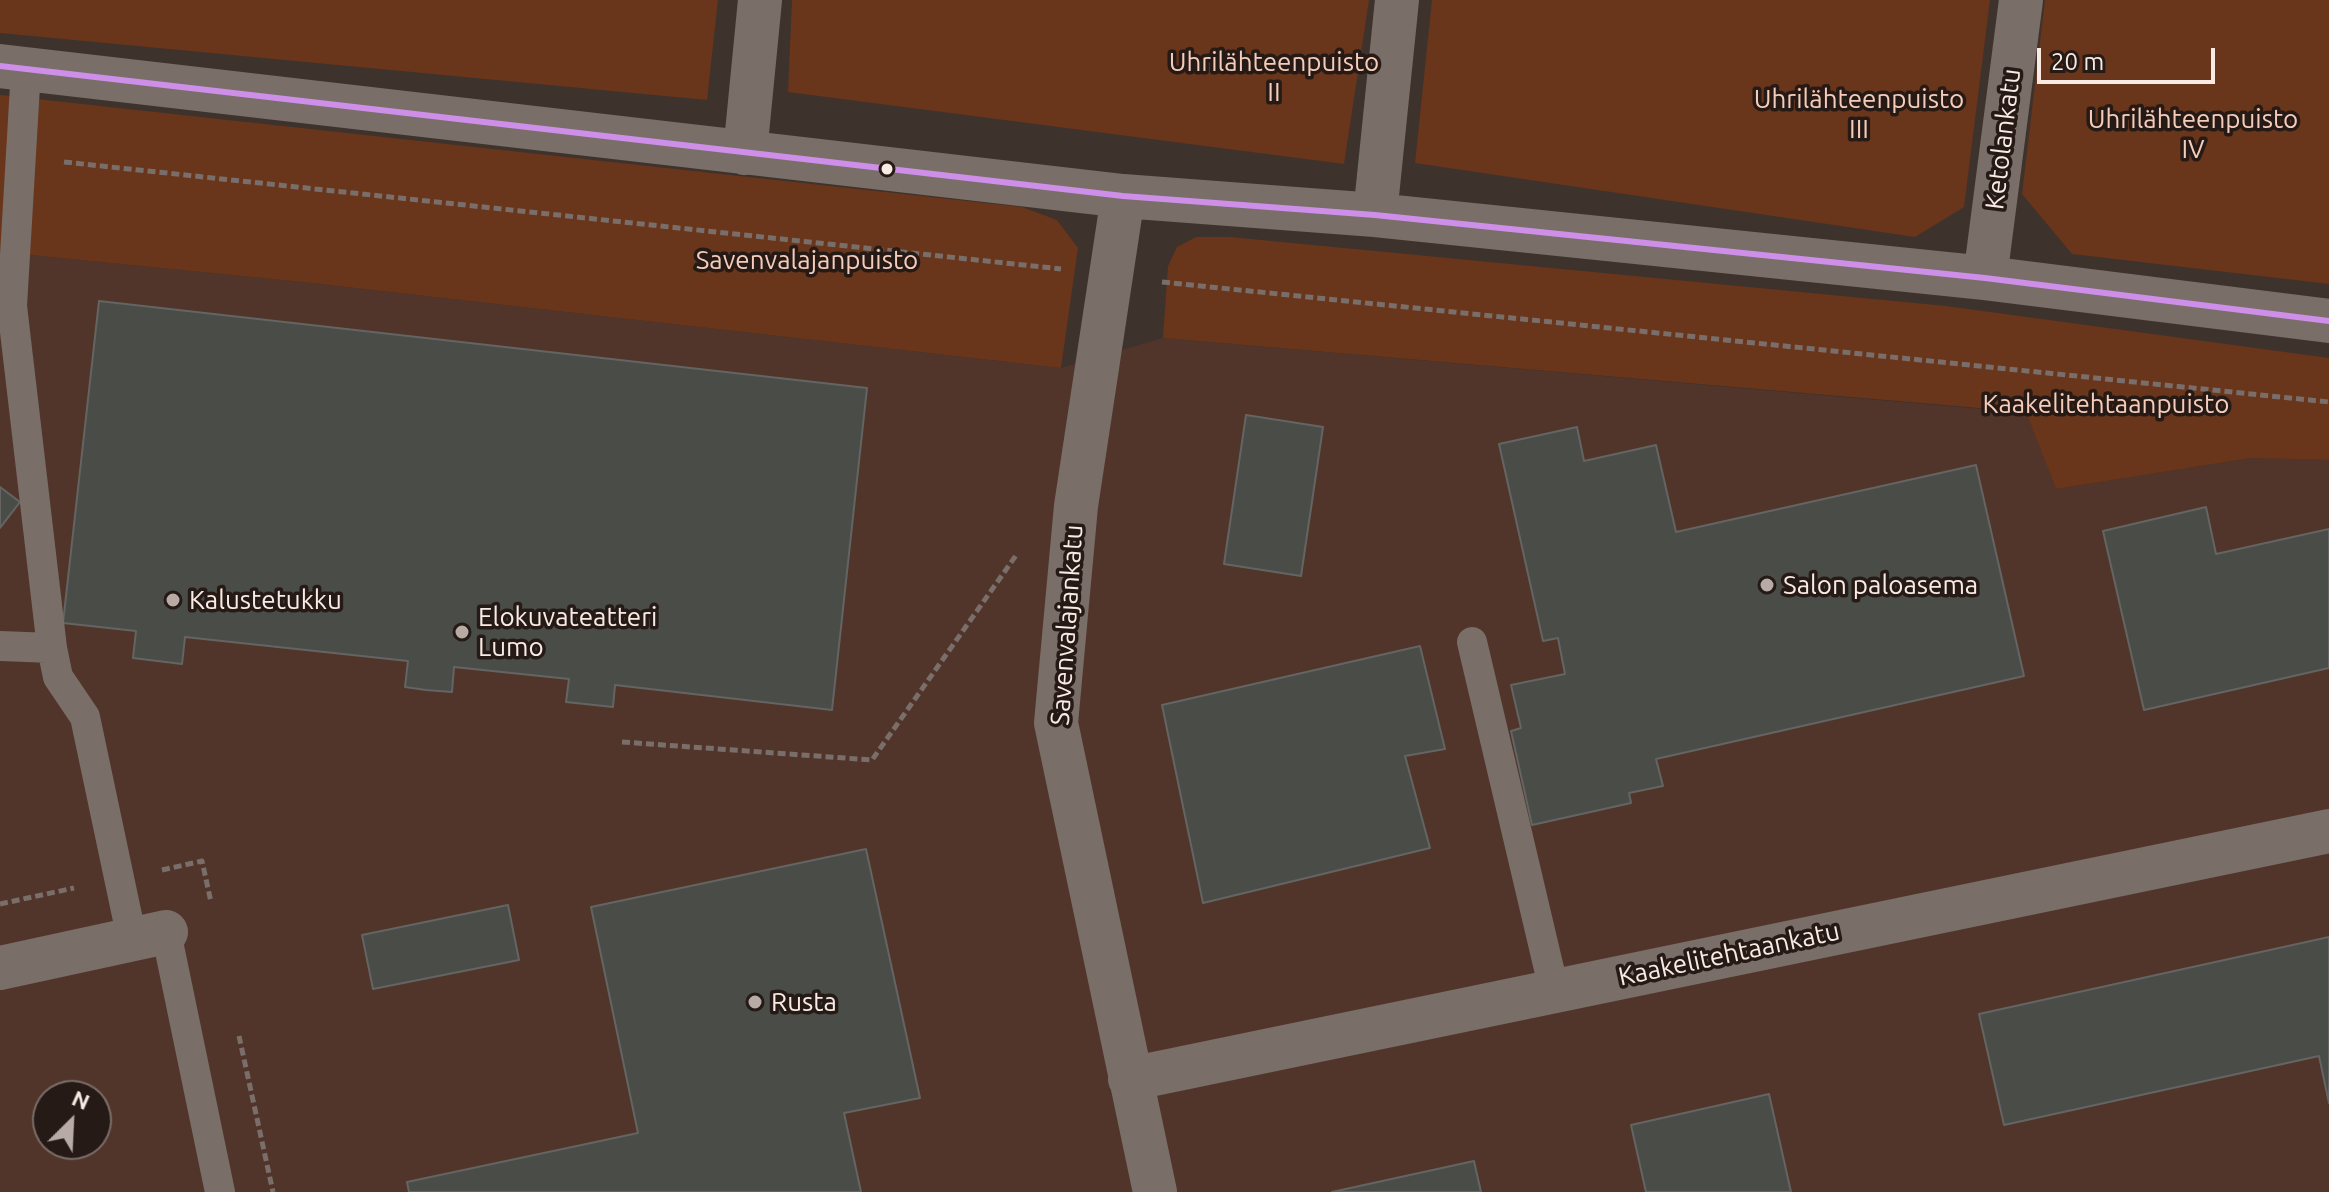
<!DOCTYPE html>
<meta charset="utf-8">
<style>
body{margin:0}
#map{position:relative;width:2329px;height:1192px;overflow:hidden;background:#3e322d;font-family:Ubuntu,sans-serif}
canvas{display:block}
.north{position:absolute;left:32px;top:1080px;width:80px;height:80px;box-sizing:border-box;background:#251a15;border:2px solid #7a6d68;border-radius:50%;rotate:24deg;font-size:22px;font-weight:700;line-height:32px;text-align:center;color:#faeae4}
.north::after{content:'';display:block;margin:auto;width:28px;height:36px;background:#b8aaa4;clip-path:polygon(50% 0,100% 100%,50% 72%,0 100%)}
.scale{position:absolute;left:2037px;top:48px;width:178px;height:36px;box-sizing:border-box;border:4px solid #faeae4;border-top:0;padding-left:10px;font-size:24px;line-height:28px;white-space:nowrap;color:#faeae4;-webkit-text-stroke:6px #251a15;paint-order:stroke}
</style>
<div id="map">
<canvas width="2329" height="1192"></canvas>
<div class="north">N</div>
<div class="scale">20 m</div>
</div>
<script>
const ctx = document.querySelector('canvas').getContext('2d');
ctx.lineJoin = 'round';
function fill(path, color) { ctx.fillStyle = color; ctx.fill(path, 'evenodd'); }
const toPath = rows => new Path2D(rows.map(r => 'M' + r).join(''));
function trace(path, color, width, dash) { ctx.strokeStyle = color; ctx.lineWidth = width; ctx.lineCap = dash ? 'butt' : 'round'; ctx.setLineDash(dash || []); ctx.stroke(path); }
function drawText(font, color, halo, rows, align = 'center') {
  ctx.font = font + ' Ubuntu,sans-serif'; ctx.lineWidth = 7; ctx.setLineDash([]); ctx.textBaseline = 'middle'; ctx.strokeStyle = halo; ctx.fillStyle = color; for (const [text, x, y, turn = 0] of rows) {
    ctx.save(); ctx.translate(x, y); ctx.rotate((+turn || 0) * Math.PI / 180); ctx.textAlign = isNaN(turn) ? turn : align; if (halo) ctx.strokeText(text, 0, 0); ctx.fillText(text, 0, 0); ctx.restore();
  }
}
fill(toPath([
 [0,252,302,282,1061,368,1163,338,2027,413,2056,489,2251,458,2329,460,2329,1192,0,1192],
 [48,1096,96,1096,96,1144,48,1144]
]), '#51352a');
fill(toPath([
 [0,0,718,0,707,100,0,33],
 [792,0,1369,0,1344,164,788,92],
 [1432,0,1990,0,1964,207,1915,237,1415,163],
 [2045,0,2329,0,2329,284,2072,254,2022,194],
 [0,95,1022,207,1057,220,1078,248,1061,368,302,282,0,252],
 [1196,237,1230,237,1946,306,2329,358,2329,460,2251,458,2056,489,2026,412,1163,338,1168,266,1177,247]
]), '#69351b');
const building = toPath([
 [99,301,867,388,832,710,615,685,613,707,566,702,569,679,454,667,452,692,426,690,405,687,408,661,185,637,182,664,133,658,136,631,63,623,99,301],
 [1246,415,1323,427,1301,576,1224,564,1246,415],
 [1577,427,1584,461,1656,445,1676,532,1976,465,2024,676,1656,759,1663,786,1629,793,1631,803,1532,825,1511,731,1521,728,1511,685,1565,674,1558,638,1543,641,1499,444,1577,427],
 [0,487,20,502,0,528,0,487],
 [2206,507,2216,554,2329,529,2329,668,2144,710,2103,531,2206,507],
 [1420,646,1445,749,1405,756,1430,848,1203,903,1162,705,1420,646],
 [866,849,920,1098,844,1113,861,1192,409,1192,407,1182,638,1133,591,907,866,849],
 [508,905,519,960,373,989,362,935,508,905],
 [2329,937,2329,1103,2319,1056,2004,1125,1979,1014,2329,937],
 [1769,1094,1791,1192,1646,1192,1631,1125,1769,1094],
 [1474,1161,1481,1192,1332,1192,1474,1161]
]);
fill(building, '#4a4c48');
trace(building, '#646562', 2);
trace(toPath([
 [64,162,1061,269],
 [1162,282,2329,402],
 [622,742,872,760,1017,554],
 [162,870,202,861,211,902],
 [0,904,74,888],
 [239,1036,273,1192]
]), '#796e6a', 5, [8, 4]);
trace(toPath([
 [26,69,12,306,52,648,58,677,85,717,132,939],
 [1472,642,1554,990],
 [0,646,52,648],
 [166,932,220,1192]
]), '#796e68', 30);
trace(toPath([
 [0,66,1123,196,1375,215,1985,278,2329,321],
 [745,153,760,0],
 [1123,196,1076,506,1056,723,1155,1192],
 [1375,215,1397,0],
 [1985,278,2021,0],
 [0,968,166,932],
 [1130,1079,2329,831]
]), '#796e68', 44);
trace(toPath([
 [0,66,1123,196,1375,215,1985,278,2329,321]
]), '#ce8fe9', 6);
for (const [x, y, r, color] of [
 [887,169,7,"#faeae4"],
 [1767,585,8,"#b8aaa4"],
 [173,600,8,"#b8aaa4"],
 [462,632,8,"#b8aaa4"],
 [755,1002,8,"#b8aaa4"]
]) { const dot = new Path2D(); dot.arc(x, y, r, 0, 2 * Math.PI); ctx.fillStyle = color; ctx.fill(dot); trace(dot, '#251a15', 3); }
drawText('26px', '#f5ccba', '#251a15', [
 ["Uhrilähteenpuisto",1274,62],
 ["II",1274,92],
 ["Uhrilähteenpuisto",1859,99],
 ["III",1859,129],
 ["Uhrilähteenpuisto",2193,119],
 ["IV",2193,149],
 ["Savenvalajanpuisto",807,260],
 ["Kaakelitehtaanpuisto",2106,404]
]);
drawText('26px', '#faeae4', '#251a15', [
 ["Ketolankatu",2003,139,-83],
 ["Savenvalajankatu",1067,625,-86],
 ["Kaakelitehtaankatu",1729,954,-12]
]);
drawText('26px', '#faeae4', '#251a15', [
 ["Salon paloasema",1783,585],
 ["Kalustetukku",189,600],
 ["Elokuvateatteri",478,617],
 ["Lumo",478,647],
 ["Rusta",771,1002]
], 'left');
</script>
